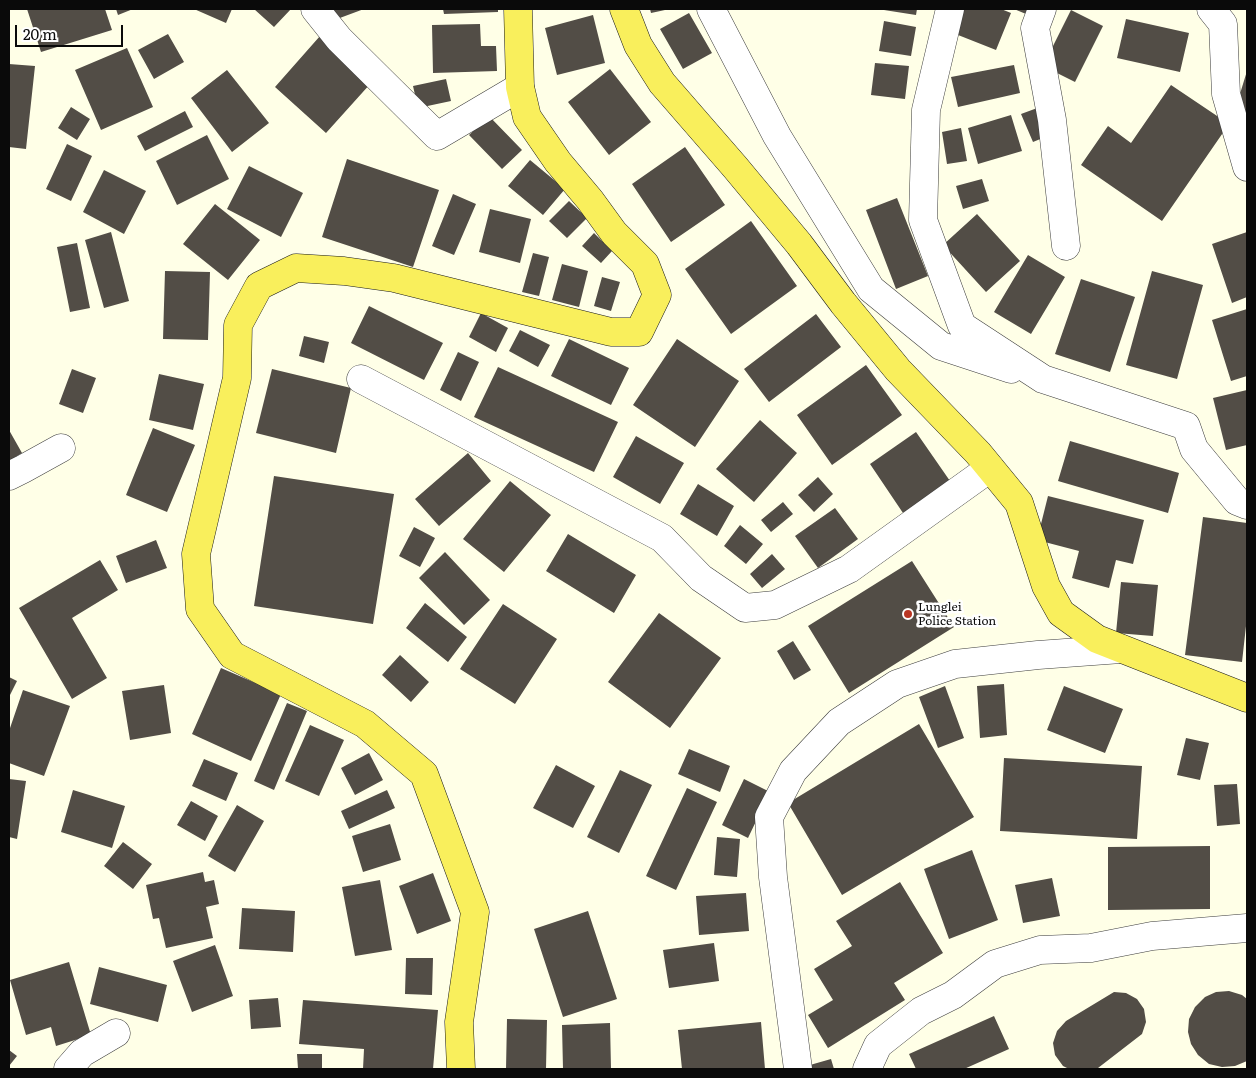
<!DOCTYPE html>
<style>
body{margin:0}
#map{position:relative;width:1256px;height:1078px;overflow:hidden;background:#ffffe7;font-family:Literata,serif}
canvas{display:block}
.frame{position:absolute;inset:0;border:10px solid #0a0a0a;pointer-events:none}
.scale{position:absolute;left:15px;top:25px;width:108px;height:22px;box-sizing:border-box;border:2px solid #0a0a0a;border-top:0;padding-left:6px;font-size:15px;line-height:18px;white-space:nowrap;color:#0a0a0a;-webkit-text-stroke:4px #fff;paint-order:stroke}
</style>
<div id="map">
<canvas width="1256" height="1078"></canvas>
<div class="frame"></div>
<div class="scale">20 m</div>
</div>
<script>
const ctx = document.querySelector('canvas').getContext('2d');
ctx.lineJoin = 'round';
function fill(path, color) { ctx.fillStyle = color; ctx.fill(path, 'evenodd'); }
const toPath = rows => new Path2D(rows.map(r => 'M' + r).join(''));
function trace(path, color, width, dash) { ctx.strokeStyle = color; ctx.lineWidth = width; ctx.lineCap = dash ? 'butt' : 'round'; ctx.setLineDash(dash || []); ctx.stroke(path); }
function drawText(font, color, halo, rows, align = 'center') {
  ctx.font = font + ' Literata,serif'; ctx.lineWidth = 5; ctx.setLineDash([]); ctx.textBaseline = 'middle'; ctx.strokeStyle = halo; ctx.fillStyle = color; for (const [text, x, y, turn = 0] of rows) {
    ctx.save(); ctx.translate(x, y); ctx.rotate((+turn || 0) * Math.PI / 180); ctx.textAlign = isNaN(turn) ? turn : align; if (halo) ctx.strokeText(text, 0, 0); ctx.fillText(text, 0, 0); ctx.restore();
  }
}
fill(toPath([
 [27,9,105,9,112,30,41,52],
 [116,9,133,9,118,15],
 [194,9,232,9,226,23],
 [254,9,291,9,274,27],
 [325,9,364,9,329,22],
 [443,9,498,9,498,12,444,14],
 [650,9,665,9,665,10,651,13],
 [885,9,917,9,916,15,884,10],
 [963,9,1001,9,1011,13,996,50,953,33],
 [1014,9,1029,9,1026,14],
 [1071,10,1103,26,1075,82,1043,66],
 [689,13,712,53,683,69,660,29],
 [593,15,605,63,557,75,545,28],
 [1126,19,1189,33,1180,72,1117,58],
 [884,21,916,27,911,56,879,51],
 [480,24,481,46,496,46,497,71,433,73,432,25],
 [168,34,184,62,154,79,138,50],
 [320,36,371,83,326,133,275,87],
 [127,48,153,107,101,130,75,70],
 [875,63,909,66,905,99,871,95],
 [9,64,35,66,26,149,9,147],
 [1014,65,1020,93,958,107,951,77],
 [610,69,651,122,609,155,568,102],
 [227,70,269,123,232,152,191,98],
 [1247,71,1247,114,1235,110],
 [446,79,451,101,418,108,413,86],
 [1171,85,1229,124,1162,221,1081,165,1108,126,1131,143],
 [71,107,90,119,77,140,58,128],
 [1040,107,1050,135,1033,142,1021,114],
 [185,111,193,127,145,151,137,136],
 [1011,115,1022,151,978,164,968,128],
 [489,116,522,150,502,169,469,135],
 [961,128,967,161,947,164,942,132],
 [207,135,229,179,177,205,156,161],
 [67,144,92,156,71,201,46,189],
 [685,147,725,205,671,242,632,184],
 [347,159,439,190,413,267,322,237],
 [530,160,565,189,543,215,508,186],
 [249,166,303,193,281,237,227,209],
 [104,170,146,191,124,234,83,212],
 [982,179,989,201,963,209,956,186],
 [453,194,476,204,454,255,432,246],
 [897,198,928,276,896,289,866,210],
 [569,201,587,218,567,238,549,221],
 [215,204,260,240,228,280,183,244],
 [490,209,531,219,520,263,479,252],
 [977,214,1020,261,986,292,943,245],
 [751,221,797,286,731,334,685,269],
 [111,232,129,301,104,308,85,240],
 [1247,232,1247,297,1232,303,1212,244],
 [594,233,612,251,601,263,582,246],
 [77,243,90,308,70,312,57,247],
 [533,253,549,257,539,296,522,292],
 [1028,255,1065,277,1031,334,994,312],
 [562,264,588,271,579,307,552,300],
 [165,271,210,272,208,340,163,339],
 [1152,271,1203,285,1177,379,1126,365],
 [602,277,620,282,611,311,594,306],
 [1081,279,1135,297,1110,372,1055,354],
 [369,306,443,343,424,380,351,343],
 [1247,309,1247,376,1231,381,1212,320],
 [481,313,508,328,496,352,469,337],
 [816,314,841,347,769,402,744,369],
 [520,330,550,345,538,367,509,351],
 [304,336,329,342,324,363,299,356],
 [569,339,629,368,611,405,551,376],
 [677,339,739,381,695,447,633,405],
 [458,352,479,362,461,401,440,390],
 [866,365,902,415,832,465,797,415],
 [498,367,618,422,594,472,474,417],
 [72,369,96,378,83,413,59,404],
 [272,369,351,388,336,453,256,433],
 [159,374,204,384,193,430,149,420],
 [1247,390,1247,445,1226,450,1213,398],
 [760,420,797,453,754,502,716,469],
 [153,428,195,445,167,512,126,495],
 [9,430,22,453,9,461],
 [916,432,950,481,903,513,870,464],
 [636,436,684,463,660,504,613,477],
 [1070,441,1179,473,1168,513,1058,481],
 [468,453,491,481,439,526,415,499],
 [274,476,394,494,373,624,254,606],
 [818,477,833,494,814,512,798,495],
 [510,481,551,515,504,572,463,539],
 [698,484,734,506,717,536,680,514],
 [1048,496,1144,520,1133,564,1116,560,1109,588,1072,578,1079,551,1037,540],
 [783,502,793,514,771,532,761,520],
 [835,508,858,539,818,568,795,536],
 [1203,517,1247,523,1247,617,1242,662,1185,655],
 [740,525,763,544,746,564,724,546],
 [414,527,435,538,420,567,399,556],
 [568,534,636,575,614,613,546,571],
 [156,540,167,568,126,583,116,556],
 [445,552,490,600,464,625,419,578],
 [772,554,785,569,762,588,750,574],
 [100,560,118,590,72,618,107,678,72,699,19,608],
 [912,561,954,627,849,693,808,626],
 [1121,582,1158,585,1153,636,1116,633],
 [425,603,467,637,448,662,406,628],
 [503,604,557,639,515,704,460,669],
 [659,613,721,658,670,728,608,682],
 [793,641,811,670,794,680,777,651],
 [400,655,429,682,411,702,382,675],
 [221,668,281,694,251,761,192,734],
 [9,677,17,681,9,697],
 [1004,684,1007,735,980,738,977,686],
 [164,685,171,733,130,740,122,691],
 [945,686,964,738,938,748,919,697],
 [1064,686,1123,709,1105,753,1047,730],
 [23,690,70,706,44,776,9,763,9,731],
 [287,703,307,711,274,790,254,781],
 [919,724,974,817,842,895,788,803],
 [310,725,344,740,319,796,285,781],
 [1186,738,1209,743,1200,780,1177,775],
 [689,749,730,766,720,792,678,774],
 [369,753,383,780,355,795,341,768],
 [1004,758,1142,766,1137,839,1000,831],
 [204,759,238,773,226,801,192,786],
 [556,765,595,786,573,828,533,808],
 [620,770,652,785,619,853,587,837],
 [9,779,26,781,17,839,9,837],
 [744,779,770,792,748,838,722,825],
 [1237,784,1240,824,1217,826,1214,785],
 [687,788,717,802,676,890,646,876],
 [73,790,125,806,112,848,61,832],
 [387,790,395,808,349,829,341,811],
 [191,801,218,816,205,841,177,825],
 [237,805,264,821,235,872,208,856],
 [390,824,401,860,363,872,352,836],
 [717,837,740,839,737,877,714,875],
 [123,842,152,864,133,889,104,866],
 [1210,846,1210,909,1108,910,1108,847],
 [972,850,998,920,949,939,924,869],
 [203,872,205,882,214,880,219,904,206,907,213,938,166,948,159,918,153,919,146,885],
 [433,873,451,921,417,934,399,886],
 [1052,878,1060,916,1023,923,1015,885],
 [380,880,392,950,355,956,342,887],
 [900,882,943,953,894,983,905,1000,828,1048,808,1015,833,1000,814,969,852,946,836,921],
 [746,893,749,931,699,935,696,896],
 [242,908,295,911,293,952,239,949],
 [588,911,617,999,563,1017,534,929],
 [714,943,719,981,669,988,663,950],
 [215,945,233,996,192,1012,173,961],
 [406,958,433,958,432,995,405,994],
 [69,962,91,1035,56,1046,51,1027,26,1035,10,980],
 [99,967,167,985,158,1022,90,1004],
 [1229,991,1242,995,1247,999,1247,1061,1235,1066,1222,1067,1209,1064,1198,1055,1191,1044,1188,1032,1189,1019,1195,1007,1205,997,1216,992],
 [1114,992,1126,993,1137,999,1144,1009,1146,1022,1142,1034,1098,1068,1094,1069,1069,1069,1063,1066,1055,1055,1053,1043,1057,1031,1066,1021],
 [278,998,281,1027,251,1029,249,1000],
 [303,1000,438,1010,433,1069,363,1069,364,1049,299,1044],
 [994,1016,1009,1049,964,1069,916,1069,909,1054],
 [507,1019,547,1020,546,1069,506,1069],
 [761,1022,765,1069,682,1069,678,1030],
 [610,1023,611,1069,563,1069,562,1025],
 [9,1050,17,1056,9,1066],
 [297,1054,322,1054,322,1069,298,1069],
 [831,1059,834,1069,811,1069,810,1065]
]), '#524d46');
const minor = toPath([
 [315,9,339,39,437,136,520,87],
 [711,9,777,136,871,289,941,346,1011,369],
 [950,9,926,110,923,220,962,326,1043,379,1186,426,1194,449,1237,501,1247,505],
 [1042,9,1035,28,1052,120,1066,246],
 [1211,9,1223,24,1226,94,1247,167],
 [361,379,662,538,701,578,745,608,775,605,849,569,990,468],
 [9,476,23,469,61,448],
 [68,1069,82,1053,116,1033],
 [798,1069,773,877,769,817,793,771,839,722,897,684,955,664,1038,655,1121,649],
 [867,1069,878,1045,921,1011,953,995,995,964,1040,950,1091,948,1152,936,1247,928]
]);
const major = toPath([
 [624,9,638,45,662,83,735,167,799,244,843,303,898,370,978,453,1019,503,1046,586,1061,613,1097,639,1247,698],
 [461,1069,459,1022,475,912,424,774,365,724,232,655,200,609,196,554,237,378,238,325,259,286,296,268,344,271,394,278,611,332,639,332,657,295,645,264,614,233,590,200,558,162,527,117,520,87,518,9]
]);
trace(minor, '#3d3d3d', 29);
trace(major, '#1b1b1b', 29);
trace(minor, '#fff', 28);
trace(major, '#f9ef5c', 28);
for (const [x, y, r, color] of [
 [908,614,5,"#b93623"]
]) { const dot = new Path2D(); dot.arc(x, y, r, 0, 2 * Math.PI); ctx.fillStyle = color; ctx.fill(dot); trace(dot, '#fff', 2); }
drawText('12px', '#0a0a0a', '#fff', [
 ["Lunglei",918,607],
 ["Police Station",918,621]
], 'left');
</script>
